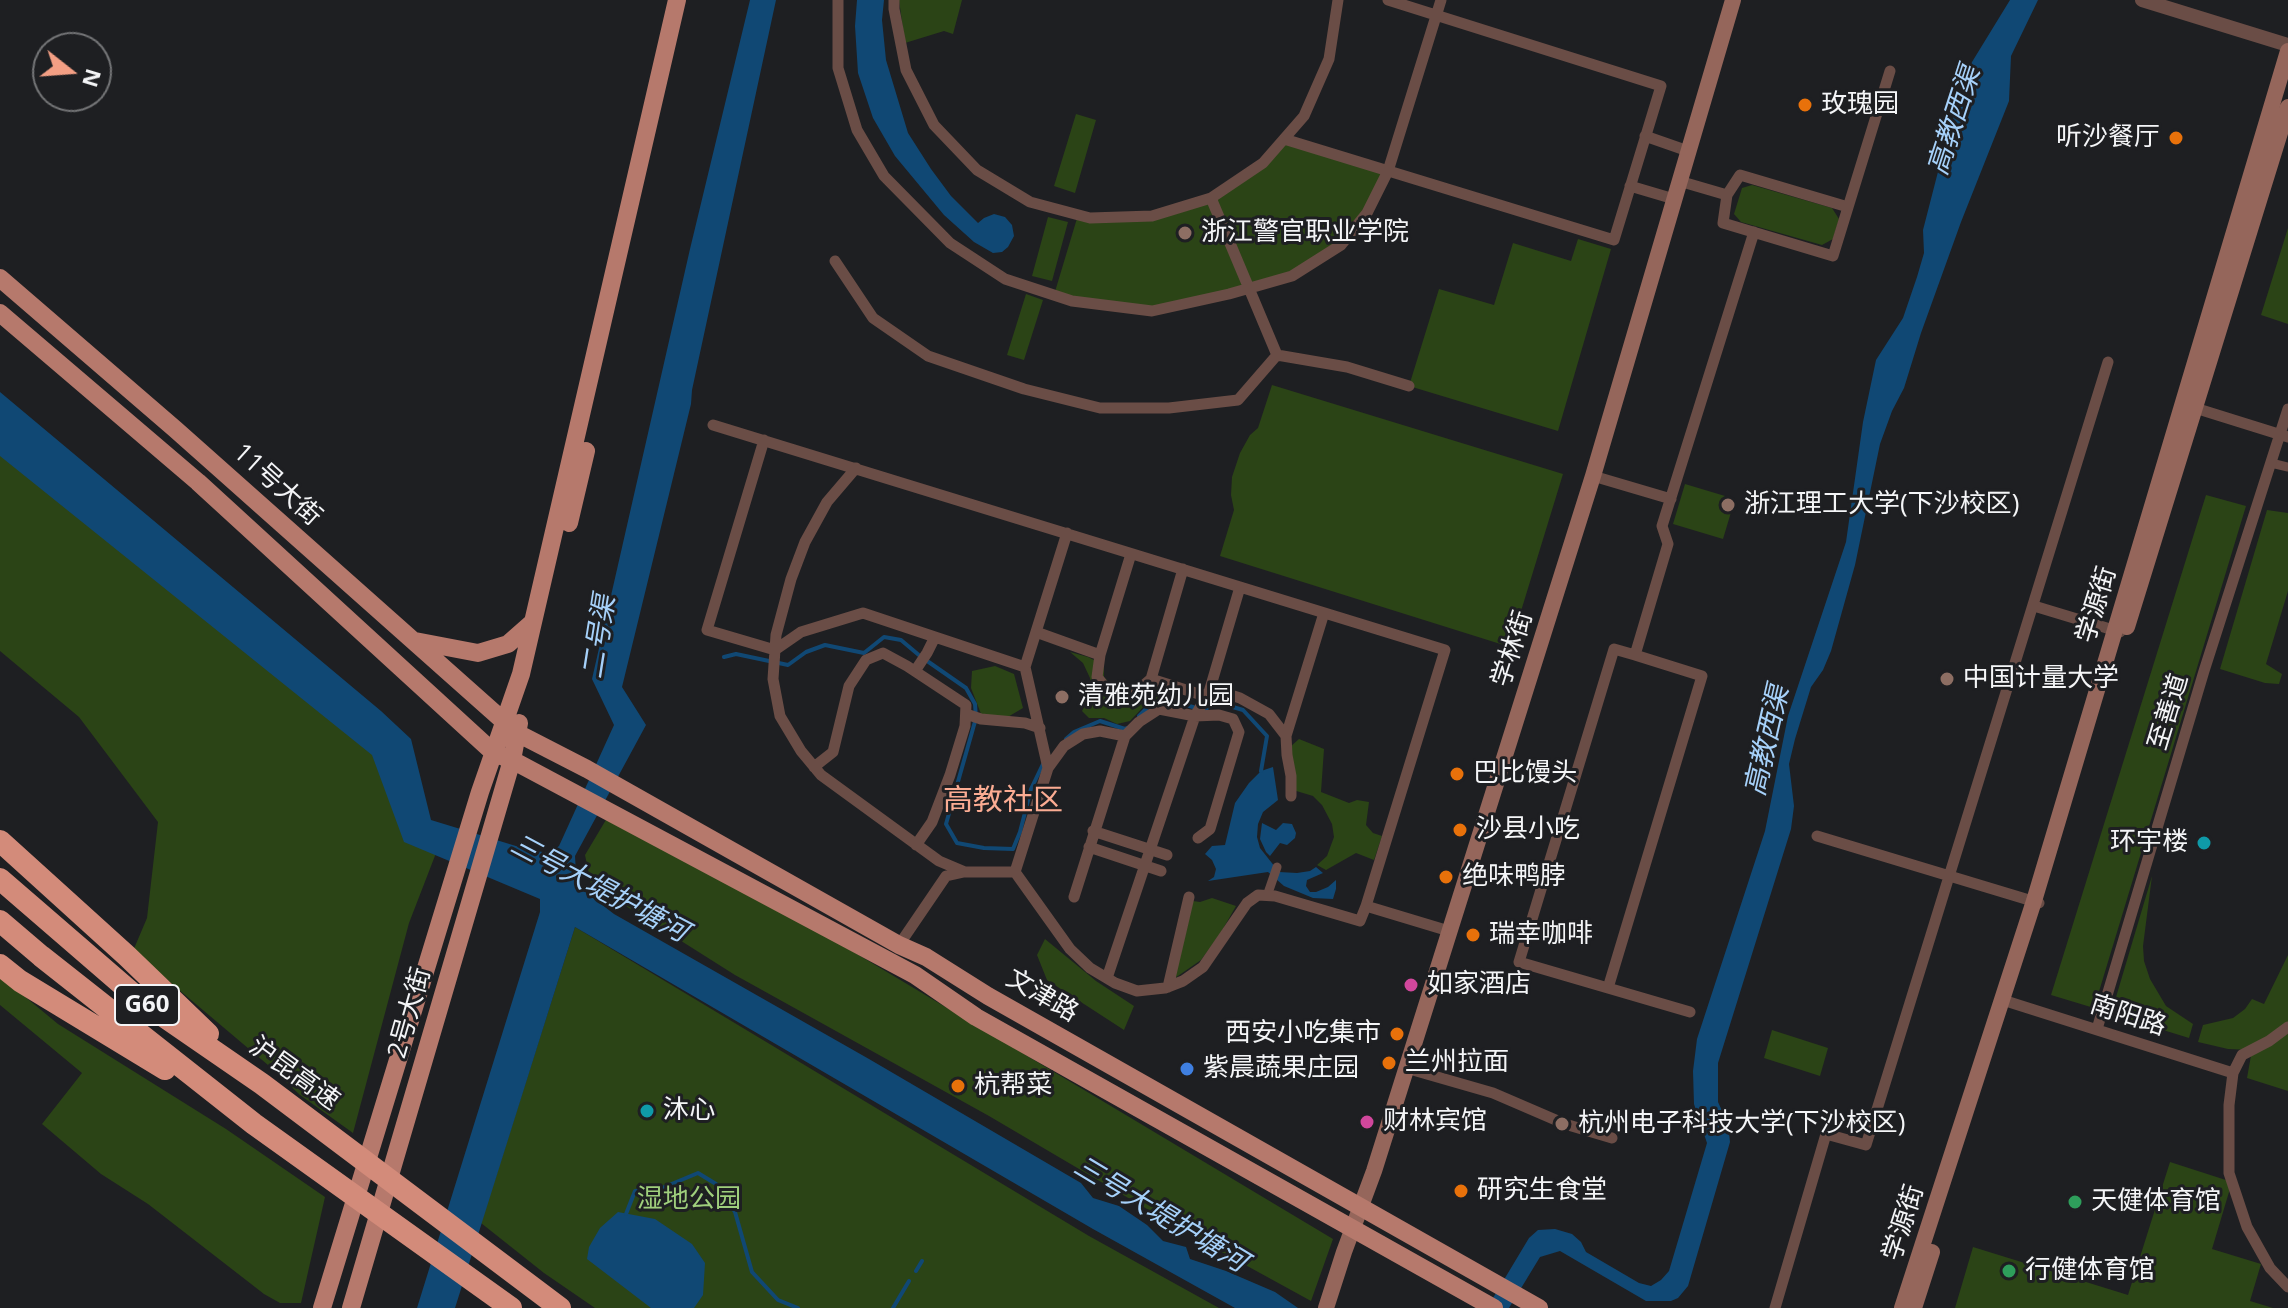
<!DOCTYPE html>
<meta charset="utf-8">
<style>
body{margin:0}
#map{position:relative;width:2288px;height:1308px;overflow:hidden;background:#1e1f22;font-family:"Open Sans",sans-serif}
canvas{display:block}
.north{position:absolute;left:32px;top:32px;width:80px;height:80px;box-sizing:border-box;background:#1e1f22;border:2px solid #747577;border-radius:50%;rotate:107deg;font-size:22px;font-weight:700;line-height:32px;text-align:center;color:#f4f5f7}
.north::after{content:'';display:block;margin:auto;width:28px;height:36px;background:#f39f84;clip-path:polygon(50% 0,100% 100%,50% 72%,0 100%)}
</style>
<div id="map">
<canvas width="2288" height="1308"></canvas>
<div class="north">N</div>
</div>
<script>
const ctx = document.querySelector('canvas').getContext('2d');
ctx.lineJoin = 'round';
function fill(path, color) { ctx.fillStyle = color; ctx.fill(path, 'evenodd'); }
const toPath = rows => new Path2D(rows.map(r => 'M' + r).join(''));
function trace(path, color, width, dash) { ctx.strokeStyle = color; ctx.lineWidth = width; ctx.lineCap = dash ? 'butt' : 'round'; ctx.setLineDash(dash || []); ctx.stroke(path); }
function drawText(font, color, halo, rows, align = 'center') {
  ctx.font = font + ' "Open Sans","Noto Sans SC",sans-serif'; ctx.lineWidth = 6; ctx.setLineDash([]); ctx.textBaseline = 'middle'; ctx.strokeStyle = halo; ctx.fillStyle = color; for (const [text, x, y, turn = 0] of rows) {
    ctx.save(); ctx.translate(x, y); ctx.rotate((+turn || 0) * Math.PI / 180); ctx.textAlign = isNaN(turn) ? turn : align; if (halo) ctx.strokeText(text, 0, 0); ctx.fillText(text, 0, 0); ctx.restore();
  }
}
fill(toPath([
 [899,0,962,0,953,34,944,31,905,43],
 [1076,114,1096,120,1075,193,1054,186],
 [1284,139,1388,171,1341,245,1292,276,1152,311,1054,295,1078,215,1152,216,1211,198,1263,163],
 [1752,185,1832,208,1839,219,1833,239,1822,245,1741,222,1734,214,1742,188],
 [1048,217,1068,222,1052,281,1032,276],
 [2288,228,2288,324,2261,315],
 [1578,239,1611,249,1558,431,1409,386,1439,289,1494,305,1513,243,1571,261],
 [1026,294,1043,300,1024,360,1007,355],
 [1272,385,1563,474,1510,647,1220,556,1234,510,1231,495,1232,477,1240,453,1250,435,1258,428],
 [0,431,394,739,438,848,409,923,353,1133,300,1095,268,1065,133,951,147,918,158,822,79,717,0,651],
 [1685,484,1735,499,1723,539,1673,524],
 [2206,495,2246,506,2094,1008,2051,995],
 [2267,510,2288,513,2288,591,2266,664,2282,674,2279,684,2265,683,2220,669],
 [1070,652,1088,657,1104,665,1104,677,1116,690,1130,690,1152,684,1161,689,1162,696,1146,704,1130,721,1117,724,1104,718,1089,718,1082,711,1092,693,1090,678,1083,663],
 [995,666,1014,674,1023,708,1006,718,983,719,971,688,972,671],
 [1299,739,1324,749,1321,792,1349,803,1357,800,1369,802,1366,825,1373,833,1382,836,1374,860,1356,853,1326,870,1317,865,1327,856,1334,837,1332,824,1322,805,1313,796,1293,790,1290,747],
 [613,808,1333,1239,1311,1301,1198,1239,989,1116,735,975,591,884,585,855],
 [2152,876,2143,946,2144,961,2150,979,2166,1006,2193,1024,2189,1038,2111,1014],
 [1212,898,1236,906,1220,934,1201,960,1175,978,1193,901,1200,902],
 [575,927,1089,1236,1219,1308,595,1308,544,1273,481,1223],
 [1045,939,1096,981,1134,1006,1124,1030,1047,980,1037,955],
 [2288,955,2288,1091,2247,1078,2252,1050,2228,1049,2198,1042,2203,1025,2233,1018,2245,1009,2252,999,2264,1004],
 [0,976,58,1024,226,1129,325,1197,301,1303,280,1303,264,1294,148,1204,101,1174,42,1124,82,1073,0,1005],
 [1772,1030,1828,1048,1820,1076,1764,1058],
 [2170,1162,2232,1182,2212,1249,2261,1264,2250,1301,2273,1308,1955,1308,1973,1247,2128,1295]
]), '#2b4416');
fill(toPath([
 [750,0,776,0,692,390,691,404,622,687,646,725,575,856,576,873,584,891,614,914,869,1059,1081,1183,1093,1198,1119,1206,1147,1225,1163,1241,1186,1247,1190,1259,1226,1271,1275,1292,1298,1308,1235,1308,1093,1229,575,927,455,1308,417,1308,540,912,540,899,404,842,372,755,0,456,0,392,381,711,411,739,431,820,529,850,550,853,559,846,614,725,592,679,690,249],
 [857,0,884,0,882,20,886,60,908,133,931,169,951,196,978,223,984,218,994,214,1005,217,1012,225,1014,236,1008,247,1002,252,993,253,974,242,944,215,895,156,873,118,858,73,855,26],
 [2010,0,2038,0,2011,56,2009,101,1961,222,1921,333,1904,388,1892,411,1880,444,1855,565,1831,651,1823,670,1811,687,1795,739,1789,764,1794,806,1791,829,1718,1063,1718,1102,1728,1124,1730,1142,1688,1286,1678,1298,1671,1301,1646,1301,1560,1251,1540,1257,1509,1308,1487,1308,1529,1238,1538,1230,1555,1229,1572,1234,1581,1242,1586,1252,1639,1283,1651,1286,1661,1280,1669,1271,1707,1143,1694,1104,1693,1071,1697,1039,1765,831,1788,716,1846,542,1863,422,1876,360,1903,318,1917,277,1924,253,1923,230,1949,129,1972,62],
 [1273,767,1278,800,1263,812,1258,824,1257,837,1260,848,1279,872,1297,873,1310,871,1316,867,1323,873,1307,880,1306,886,1310,892,1316,892,1328,887,1336,880,1336,889,1333,899,1313,898,1284,886,1268,872,1208,881,1214,877,1216,869,1212,860,1205,854,1212,846,1225,845,1235,803,1249,783,1261,771],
 [1262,823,1276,830,1283,823,1292,824,1296,833,1295,838,1287,845,1280,843,1270,856,1266,852,1260,839],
 [618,1212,655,1219,692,1244,705,1263,703,1295,694,1308,651,1308,587,1259,589,1247,600,1228]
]), '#104874');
trace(toPath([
 [724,657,736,654,788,665,806,652,825,645,864,653,884,637,901,640,920,656,966,688,975,704,976,718,946,824,957,843,984,848,1013,849,1020,832,1031,789,1044,762],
 [1204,710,1216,702,1243,710,1267,736,1261,771],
 [1139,716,1151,704,1173,701,1196,708],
 [1066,739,1074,732,1100,721,1125,729,1127,728],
 [626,1214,635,1191,662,1188,698,1173,716,1184,735,1212,752,1272,778,1300,798,1308],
 [916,1271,922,1261],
 [893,1308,909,1281]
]), '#104874', 4);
trace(toPath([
 [2271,463,2288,467],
 [1267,896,1277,867]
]), '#6a4d46', 9);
trace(toPath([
 [838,0,838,68,857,130,884,176,950,243,1005,279,1072,301,1152,311,1229,294,1292,276,1341,245,1367,213,1388,171,1441,0],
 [894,0,894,9,906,70,934,125,977,170,1030,202,1090,218,1152,216,1211,198,1263,163,1304,116,1329,59,1338,0],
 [1645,136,1688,151],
 [1284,139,1614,240,1661,86,1388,0],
 [1679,181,1727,195,1740,175,1848,207],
 [1630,186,1674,199],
 [1727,195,1723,223,1833,256,1890,71],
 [1211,198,1277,355],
 [835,261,873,318,928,356,1024,389,1100,408,1169,408,1238,400,1277,355,1347,367,1409,386],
 [2195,408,2288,437],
 [713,425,1445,650,1366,906],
 [764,440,707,630,775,650,801,632,863,613,1025,667],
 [856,468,827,502,805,542,791,579,776,635,773,679,780,716,801,751,821,775,939,861,965,872,1015,872,1070,949,1090,968,1115,983,1137,991,1165,988,1183,981,1203,967,1247,903,1258,895,1275,896,1360,921,1366,906,1449,931],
 [1593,476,1671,499],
 [2034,606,2120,632],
 [1036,632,1100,655,1131,554],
 [1100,655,1097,677,1105,687,1120,697,1136,692,1151,679,1183,569],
 [915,671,927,653,935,637],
 [1151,679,1202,695,1218,691,1240,698,1269,714,1286,736,1287,755,1291,776,1291,796],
 [966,714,981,719,1025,723,1040,728],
 [1286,736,1324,613],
 [814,767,833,752,849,686,866,660,883,653,907,666,966,705,965,726,950,775,932,822,916,845],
 [1048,768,1025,667,1067,533],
 [1093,831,1167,855],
 [1817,836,2039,903],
 [1089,847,1161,871],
 [1015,872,1048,768,1064,746,1083,734,1100,731,1125,736,1139,722,1159,709,1195,716,1219,715,1233,719,1239,732,1210,829,1198,838],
 [1074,897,1125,736],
 [899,945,946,876,964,872],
 [1107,978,1195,716,1209,692,1240,587],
 [1168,987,1189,897],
 [1608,988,1702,676,1635,655],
 [2009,1002,2233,1073],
 [1690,1012,1519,962,1614,649,1635,655,1668,544,1662,526,1754,232],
 [2288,1027,2269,1041,2242,1055,2233,1073,2229,1105,2229,1173,2247,1227,2270,1268,2288,1287],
 [2097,1029,2204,671,2288,409],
 [1406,1068,1493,1093,1565,1124,1612,1138],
 [1775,1308,1826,1134,1866,1145,2108,362]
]), '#6a4d46', 11);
trace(toPath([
 [2142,0,2288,45]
]), '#6a4d46', 14);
trace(toPath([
 [2127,627,2288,107],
 [1326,1308,1344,1252,1374,1171,1593,476,1733,0],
 [1902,1308,2034,901,2288,51],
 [1914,1308,1932,1252]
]), '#95665b', 16);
trace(toPath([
 [0,278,175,429,517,733,587,769,899,945,926,957,988,996,1539,1308],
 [0,313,198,482,494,753,512,760,915,975,976,1017,1494,1308],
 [569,523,586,451],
 [415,641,478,653,508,644,533,622],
 [322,1308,480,792,521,674,677,0],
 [351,1308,512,760,519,723]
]), '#b6796c', 18);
trace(toPath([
 [0,841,127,956,208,1034],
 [0,879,140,1000,262,1084,560,1308],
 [0,921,41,956,254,1124,511,1308],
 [0,965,20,981,165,1069]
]), '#d38b7a', 22);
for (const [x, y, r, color] of [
 [1805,105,8,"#e8710a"],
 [2176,138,8,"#e8710a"],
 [1185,233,8,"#8d6e63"],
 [1728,505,8,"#8d6e63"],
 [1947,679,8,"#8d6e63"],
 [1062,697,8,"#8d6e63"],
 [1457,774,8,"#e8710a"],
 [1460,830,8,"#e8710a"],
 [2204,843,8,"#0f9aa8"],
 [1446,877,8,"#e8710a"],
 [1473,935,8,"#e8710a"],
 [1411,985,8,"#d1479c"],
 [1397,1034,8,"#e8710a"],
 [1389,1063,8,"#e8710a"],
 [1187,1069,8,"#3f7fe0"],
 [958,1086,8,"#e8710a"],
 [647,1111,8,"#0f9aa8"],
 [1367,1122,8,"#d1479c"],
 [1562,1124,8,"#8d6e63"],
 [1461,1191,8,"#e8710a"],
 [2075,1202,8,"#2e9e5b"],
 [2009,1271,8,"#2e9e5b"]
]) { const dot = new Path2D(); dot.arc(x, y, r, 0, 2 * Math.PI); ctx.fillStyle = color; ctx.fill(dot); trace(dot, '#1e1f22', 3); }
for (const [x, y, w] of [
 [147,1005,64]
]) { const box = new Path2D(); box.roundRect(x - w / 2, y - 20, w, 40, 6); ctx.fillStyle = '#1e1f22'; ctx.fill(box); trace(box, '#f4f5f7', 2); }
drawText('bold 24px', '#f4f5f7', null, [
 ["G60",147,1005]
]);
drawText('26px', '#f4f5f7', '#1e1f22', [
 ["玫瑰园",1821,105],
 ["听沙餐厅",2160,138,"right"],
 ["浙江警官职业学院",1201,233],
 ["浙江理工大学(下沙校区)",1744,505],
 ["中国计量大学",1963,679],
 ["清雅苑幼儿园",1078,697],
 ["巴比馒头",1473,774],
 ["沙县小吃",1476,830],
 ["环宇楼",2188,843,"right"],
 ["绝味鸭脖",1462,877],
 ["瑞幸咖啡",1489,935],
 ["如家酒店",1427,985],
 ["西安小吃集市",1381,1034,"right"],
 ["兰州拉面",1405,1063],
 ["紫晨蔬果庄园",1203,1069],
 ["杭帮菜",974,1086],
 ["沐心",663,1111],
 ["财林宾馆",1383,1122],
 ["杭州电子科技大学(下沙校区)",1578,1124],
 ["研究生食堂",1477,1191],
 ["天健体育馆",2091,1202],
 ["行健体育馆",2025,1271]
], 'left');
drawText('26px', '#f4f5f7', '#1e1f22', [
 ["11号大街",277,485,42],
 ["学源街",2097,605,-73],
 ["学林街",1513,649,-72],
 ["至善道",2169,712,-73],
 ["文津路",1042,996,30],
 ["2号大街",410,1013,-74],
 ["南阳路",2128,1016,18],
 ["沪昆高速",294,1074,36],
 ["学源街",1904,1223,-72]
]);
drawText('26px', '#9fcf7c', '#1e1f22', [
 ["湿地公园",689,1200]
]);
drawText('italic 28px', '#a6d1fa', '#1e1f22', [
 ["高教西渠",1955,121,-72],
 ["二号渠",600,637,-81],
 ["高教西渠",1768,741,-77],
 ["三号大堤护塘河",599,889,28],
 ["三号大堤护塘河",1160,1215,31]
]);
drawText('30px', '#fbac93', '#1e1f22', [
 ["高教社区",1003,801]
]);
</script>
